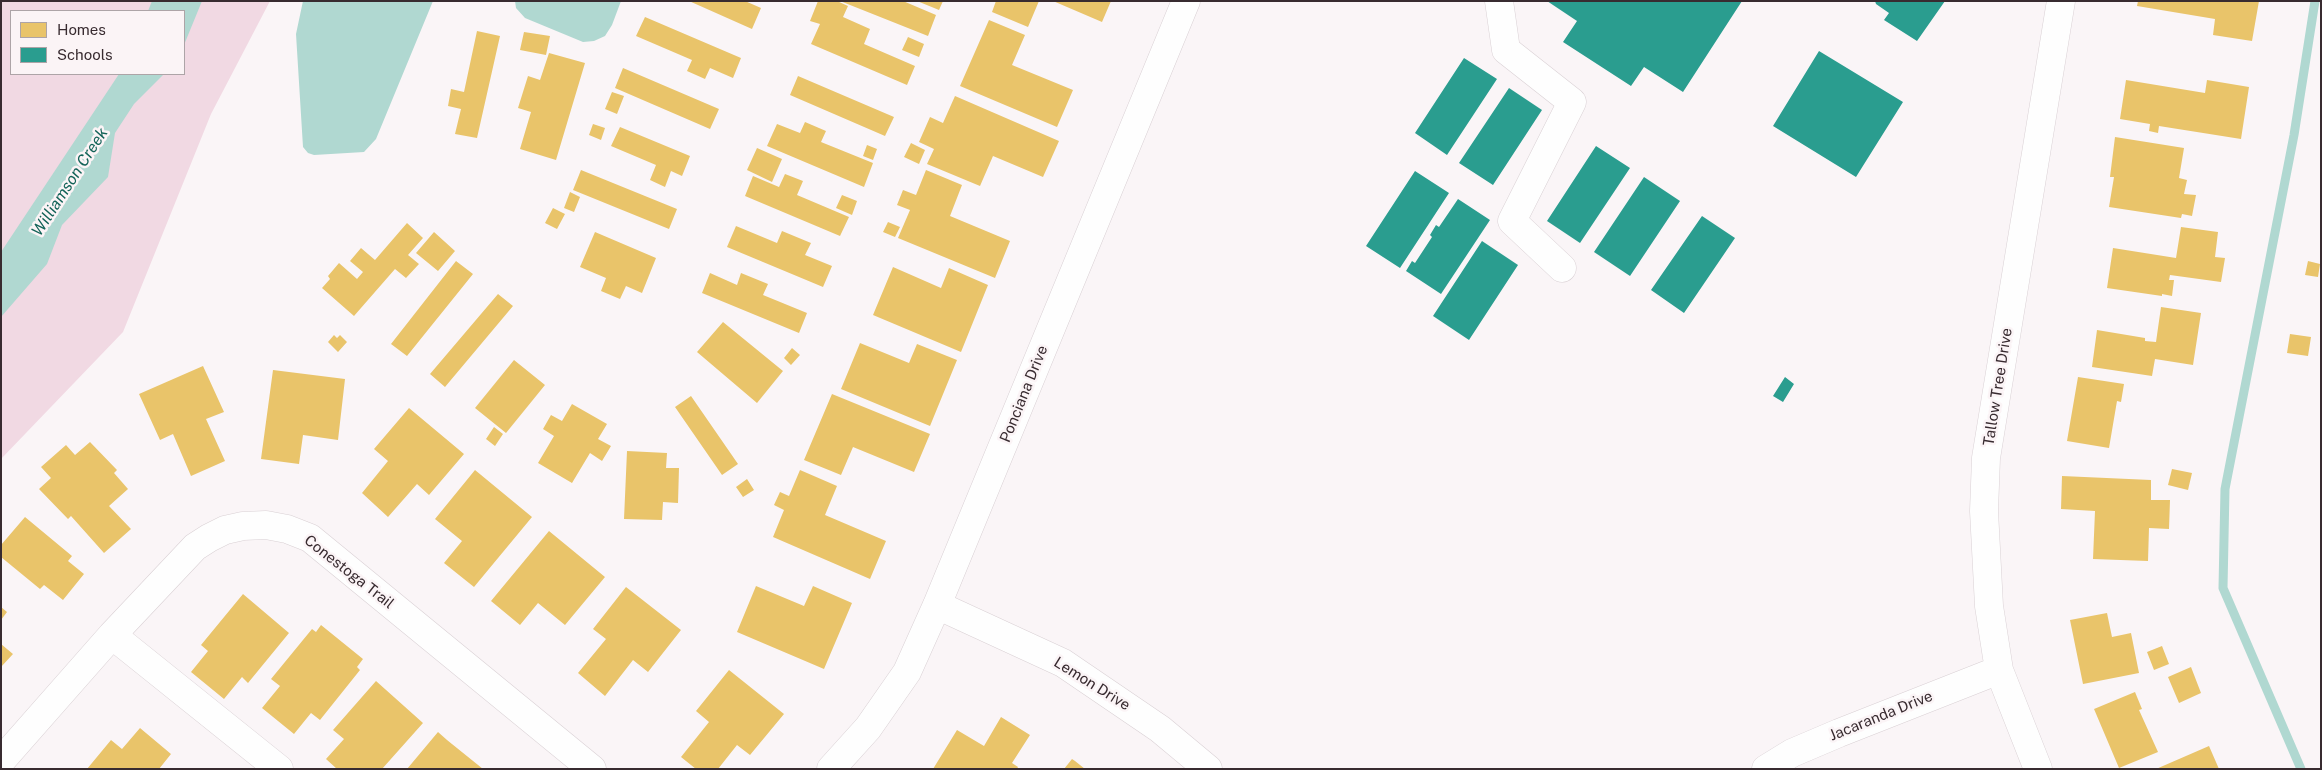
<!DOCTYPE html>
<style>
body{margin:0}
#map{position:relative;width:2322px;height:770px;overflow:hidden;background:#faf5f7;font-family:"Public Sans",sans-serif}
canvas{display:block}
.frame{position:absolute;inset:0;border:2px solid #382b30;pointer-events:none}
.legend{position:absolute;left:10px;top:10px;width:175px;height:65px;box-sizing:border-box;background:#fbf4f6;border:1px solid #ada4a7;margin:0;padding:6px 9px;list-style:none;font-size:15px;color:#382b30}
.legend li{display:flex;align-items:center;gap:10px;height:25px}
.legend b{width:25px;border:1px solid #ada4a7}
</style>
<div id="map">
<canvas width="2322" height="770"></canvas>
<div class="frame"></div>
<ul class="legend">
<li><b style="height:14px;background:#e9c46a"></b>Homes</li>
<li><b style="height:14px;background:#2a9d8f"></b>Schools</li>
</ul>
</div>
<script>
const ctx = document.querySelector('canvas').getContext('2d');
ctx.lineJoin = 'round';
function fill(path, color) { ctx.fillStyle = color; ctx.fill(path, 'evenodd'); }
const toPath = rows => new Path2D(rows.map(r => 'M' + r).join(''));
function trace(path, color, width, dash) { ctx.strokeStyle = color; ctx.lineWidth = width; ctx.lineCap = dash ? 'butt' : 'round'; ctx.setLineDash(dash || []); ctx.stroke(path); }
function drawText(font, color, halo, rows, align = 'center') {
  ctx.font = font + ' "Public Sans",sans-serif'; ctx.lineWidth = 5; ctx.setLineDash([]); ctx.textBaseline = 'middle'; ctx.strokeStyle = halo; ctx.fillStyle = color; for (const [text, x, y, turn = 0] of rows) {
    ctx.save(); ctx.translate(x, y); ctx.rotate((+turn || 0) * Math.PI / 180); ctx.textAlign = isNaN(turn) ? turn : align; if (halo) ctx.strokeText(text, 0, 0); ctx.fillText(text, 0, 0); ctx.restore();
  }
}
fill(toPath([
 [1,1,270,1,211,114,123,332,1,459],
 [11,11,184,11,184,74,11,74]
]), '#f1d9e3');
fill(toPath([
 [152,1,202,1,184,45,184,11,148,11],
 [303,1,433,1,376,139,364,152,314,155,308,153,303,147,296,34],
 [515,1,621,1,612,25,605,36,594,41,583,42,525,18,516,8],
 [119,74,164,74,134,104,115,133,108,177,62,225,47,264,1,317,1,252]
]), '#b0d8d1');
fill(toPath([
 [689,1,745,1,761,8,752,29],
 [818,1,837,1,848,6,843,17,870,29,864,44,915,66,907,85,811,44,820,24,810,21],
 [840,1,903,1,936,15,928,36],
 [917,1,943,1,939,10],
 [996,1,1039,1,1028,27,992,12],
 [1053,1,1111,1,1102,22],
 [2138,1,2259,1,2252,41,2213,35,2215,19,2137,6],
 [645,17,741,58,733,78,710,68,705,79,687,71,692,60,636,36],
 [989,20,1025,35,1012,65,1073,90,1057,127,960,86],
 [477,31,500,36,477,138,455,134,461,109,448,106,451,89,464,92],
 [524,32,550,36,546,55,520,50],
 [908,37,924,44,919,57,902,50],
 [549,53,585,63,556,160,520,149,531,112,518,108,528,76,540,80],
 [623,68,719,109,710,129,615,88],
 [798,76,894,117,885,136,790,95],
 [2126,80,2205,93,2207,80,2249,87,2241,139,2159,126,2158,133,2149,131,2150,124,2120,119],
 [612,92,624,96,617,114,605,109],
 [955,96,1059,141,1043,177,993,156,980,186,927,164,934,149,919,142,930,117,943,123],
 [805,122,826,131,821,142,873,163,864,187,767,146,777,124,800,133],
 [593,124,605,128,601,140,589,135],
 [620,127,690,156,682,176,671,171,665,187,650,180,656,165,611,146],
 [2115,137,2184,148,2179,178,2187,180,2184,194,2196,195,2192,216,2182,214,2181,218,2109,207,2114,177,2110,177],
 [911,143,925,150,919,164,904,157],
 [867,145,877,149,873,160,863,156],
 [757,148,782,159,772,182,747,170],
 [581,170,677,209,669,229,573,190],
 [926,170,962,185,950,216,1010,241,995,278,898,238,910,210,897,205,903,190,916,195],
 [785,174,803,181,797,195,849,217,840,236,745,196,753,176,779,187],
 [570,192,580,197,574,212,564,208],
 [842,195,857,201,852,215,836,208],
 [553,208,565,214,557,229,545,223],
 [888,222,900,227,895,237,883,232],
 [407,223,423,238,408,255,419,264,406,278,395,269,354,316,322,288,330,279,328,276,339,263,357,279,363,272,350,261,361,248,375,260],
 [736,226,777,243,782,231,811,243,805,255,832,266,823,287,727,247],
 [2181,227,2218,232,2215,257,2225,258,2221,282,2170,275,2169,280,2174,280,2172,296,2162,294,2162,296,2107,288,2113,248,2176,258],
 [434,232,455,251,438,271,416,253],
 [595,232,656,258,642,293,626,286,620,299,601,291,606,278,580,267],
 [456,261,473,274,407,356,391,344],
 [2308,261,2320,264,2318,277,2305,275],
 [893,267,941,288,949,268,988,285,961,352,873,315],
 [710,273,737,285,741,273,768,284,763,295,807,313,799,333,702,293],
 [498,294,513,306,445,387,430,374],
 [2161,307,2201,313,2193,365,2155,359,2152,376,2092,367,2097,330,2145,338,2145,341,2156,342],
 [723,322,783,371,757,403,697,352],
 [2290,334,2311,337,2308,356,2287,353],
 [334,335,337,338,340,335,347,342,338,352,328,342],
 [860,343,909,363,917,344,957,360,930,426,841,389],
 [792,348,800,355,791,365,784,358],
 [514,360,545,385,506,433,475,408],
 [203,366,224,412,206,419,225,461,191,476,173,434,160,440,139,394],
 [273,370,345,379,338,440,303,435,299,464,261,459],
 [2078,377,2124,384,2121,402,2117,401,2109,448,2067,441],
 [832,394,930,434,914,472,853,447,841,475,804,460],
 [691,396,738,464,722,475,675,407],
 [572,404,607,424,598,439,611,446,602,461,590,453,572,483,538,463,554,436,543,429,551,415,562,421],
 [409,408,464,454,429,495,417,484,388,517,362,493,388,461,374,449],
 [494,427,503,434,495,446,486,439],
 [90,442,117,470,114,473,128,489,109,506,131,529,104,553,71,516,68,519,39,489,51,478,41,467,66,445,75,455],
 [627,451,667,453,666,468,679,468,678,503,663,502,662,520,624,519],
 [2172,469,2192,473,2188,490,2168,485],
 [475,470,532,517,474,587,444,563,462,541,435,519],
 [800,470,837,486,825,515,886,541,870,579,773,537,784,510,774,505,780,492,789,496],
 [2062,476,2151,480,2151,500,2170,500,2169,529,2149,528,2148,561,2093,559,2095,511,2061,509],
 [747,479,754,490,743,497,736,487],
 [25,517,72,556,68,561,84,574,63,600,44,585,40,589,1,557,1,545],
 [549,531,605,577,565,625,538,603,520,625,491,601],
 [756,586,804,606,813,586,852,603,824,669,737,632],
 [626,587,681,630,648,672,633,660,605,696,578,673,606,639,593,629],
 [243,594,289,633,248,683,242,677,224,699,191,672,208,651,201,645],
 [1,607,7,612,1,620],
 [2107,613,2112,637,2131,633,2139,673,2083,684,2070,620],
 [321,625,363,659,357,667,360,670,320,720,311,713,294,734,262,708,280,686,271,679,312,629,316,632],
 [1,644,13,654,1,667],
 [2162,646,2169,664,2154,670,2147,652],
 [2191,667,2201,693,2179,703,2168,677],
 [729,670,784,714,750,755,737,745,718,769,696,769,681,757,709,722,696,711],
 [376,681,423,723,382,769,337,769,326,759,344,739,333,730],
 [2135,692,2142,709,2139,710,2158,752,2119,768,2094,709],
 [1001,717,1030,735,1012,763,1018,767,1017,769,933,769,957,730,984,746],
 [140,728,171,754,159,769,87,769,111,740,122,749],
 [438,732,447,740,483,769,407,769],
 [2209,746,2219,769,2156,769],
 [1072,759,1075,761,1085,769,1064,769]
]), '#e9c46a');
fill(toPath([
 [1547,1,1742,1,1683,92,1644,67,1631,86,1563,42,1577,21],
 [1875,1,1945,1,1917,41,1884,20,1889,13,1876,4],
 [1819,51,1903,102,1856,177,1773,126],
 [1464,58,1497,79,1447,155,1415,133],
 [1509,88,1542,110,1493,185,1459,163],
 [1596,146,1630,168,1580,243,1547,221],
 [1415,171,1449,193,1400,268,1366,246],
 [1644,177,1680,201,1630,276,1594,252],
 [1458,199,1490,220,1441,294,1406,271,1412,261,1415,263,1432,237,1430,235,1436,225,1439,227],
 [1702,216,1735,238,1684,313,1651,290],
 [1482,241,1518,265,1469,340,1433,316],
 [1785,377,1794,384,1783,402,1773,396]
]), '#2a9d8f');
trace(toPath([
 [2301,769,2223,588,2225,489,2294,135,2315,1]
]), '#b0d8d1', 9);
const minor = toPath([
 [1499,1,1506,50,1572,102,1512,221,1562,268],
 [937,605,1063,663,1160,729,1208,769],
 [112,635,279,769],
 [1,761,112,635,195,547,209,538,225,530,243,526,266,525,287,529,310,538,592,769],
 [831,769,868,728,907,672,937,605,1186,1],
 [1766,769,1792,753,1839,733,1999,670],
 [2038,769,1999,670,1989,606,1984,511,1986,458,2061,1]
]);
trace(minor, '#d9d0d4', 29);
trace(minor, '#fefefe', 28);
drawText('15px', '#382b30', '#fbf4f6', [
 ["Tallow Tree Drive",1998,387,-81],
 ["Ponciana Drive",1024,394,-68],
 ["Conestoga Trail",349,572,38],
 ["Lemon Drive",1092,684,32],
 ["Jacaranda Drive",1881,716,-22]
]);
drawText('italic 16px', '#136358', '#fbf4f6', [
 ["Williamson Creek",70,182,-57]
]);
</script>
